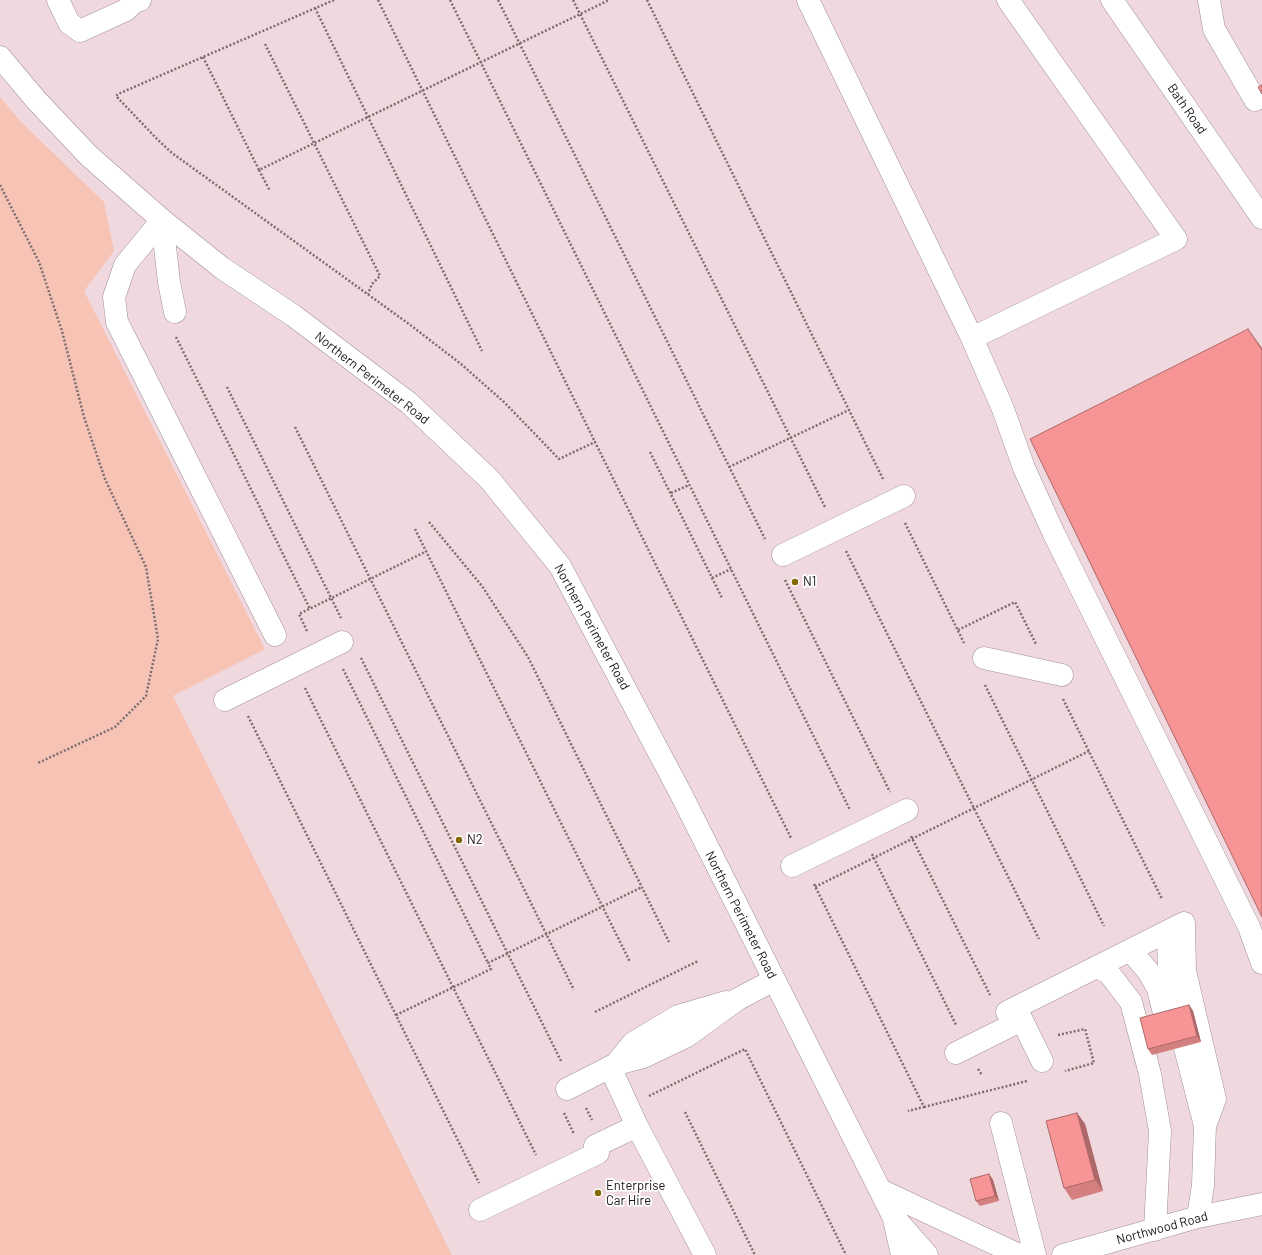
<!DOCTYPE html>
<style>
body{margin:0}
canvas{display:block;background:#efd9de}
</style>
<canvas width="1262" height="1255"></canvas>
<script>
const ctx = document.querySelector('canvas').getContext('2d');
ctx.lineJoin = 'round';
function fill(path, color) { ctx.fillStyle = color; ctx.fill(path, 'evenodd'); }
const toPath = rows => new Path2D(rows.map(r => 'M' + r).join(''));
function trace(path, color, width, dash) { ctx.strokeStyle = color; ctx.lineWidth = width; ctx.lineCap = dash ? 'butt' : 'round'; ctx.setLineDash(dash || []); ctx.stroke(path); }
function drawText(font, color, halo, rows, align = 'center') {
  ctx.font = font + ' Barlow,sans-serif'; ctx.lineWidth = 3.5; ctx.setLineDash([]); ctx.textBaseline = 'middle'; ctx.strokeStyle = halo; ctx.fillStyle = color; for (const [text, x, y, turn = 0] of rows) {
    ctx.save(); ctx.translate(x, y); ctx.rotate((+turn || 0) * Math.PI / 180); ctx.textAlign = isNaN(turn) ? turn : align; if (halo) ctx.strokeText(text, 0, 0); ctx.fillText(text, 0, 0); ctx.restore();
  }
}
fill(toPath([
 [0,97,21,122,104,202,114,251,84,291,265,649,173,696,452,1255,0,1255]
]), '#f7c3b4');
const minor = toPath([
 [58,0,69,23,80,31,126,10,134,2,140,0],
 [808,0,972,338,1003,409,1024,468,1054,534,1249,927,1262,963],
 [1112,0,1262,218],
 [1209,0,1214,29,1255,100],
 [0,57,37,101,89,156,162,220,222,268,294,316,409,403,490,480,560,566,681,794,893,1216,927,1255],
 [162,220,125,265,114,297,117,322,275,635],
 [162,220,169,282,175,312],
 [972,338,1176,239,1008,0],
 [783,555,904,496],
 [984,658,1062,675],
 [225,700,342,642],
 [792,866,907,810],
 [1168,931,1169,976,1178,1021,1205,1126,1203,1185,1198,1217],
 [1130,950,1148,971,1158,989,1163,1009],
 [1096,967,1108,972,1131,1002,1150,1074,1160,1131,1155,1230],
 [1007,1012,1184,923,1185,971,1215,1099,1205,1126],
 [1010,1013,1022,1020,1042,1061],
 [956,1053,1022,1020],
 [616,1064,633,1043,678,1016,726,1002],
 [610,1067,637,1126,705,1255],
 [567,1089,616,1064,643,1057,687,1036,738,999,774,980],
 [1001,1123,1035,1255],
 [595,1146,637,1126],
 [880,1190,1019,1255],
 [480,1210,598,1153],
 [894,1219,902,1255],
 [1063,1255,1198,1217,1262,1204]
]);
trace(minor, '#a28f93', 23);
trace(toPath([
 [334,0,118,94,116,96,157,139,172,153,409,324,461,364,504,402,559,459,595,442,791,838],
 [378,0,595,442],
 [450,0,850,810],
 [498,0,765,539],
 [573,0,825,507],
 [647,0,883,479],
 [315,8,482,351],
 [265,44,380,276,372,284,368,294],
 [203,57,259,170,609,0],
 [259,170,270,191],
 [0,185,39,262,62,331,84,417,105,479,146,567,158,639,146,696,115,727,38,763],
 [176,337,310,609],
 [227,387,341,618],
 [295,427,574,990],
 [650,452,722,598],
 [729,467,849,410],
 [671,493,689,485],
 [429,522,482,586,528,657,669,942],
 [905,523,964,643],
 [415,529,630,962],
 [846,551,1039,939],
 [712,578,731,569],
 [785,580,890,792],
 [958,630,1015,602,1036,644],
 [307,631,299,614,427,551],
 [361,658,561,1061],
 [343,669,488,963],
 [985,685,1104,926],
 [305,688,536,1155],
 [1063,699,1162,899],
 [248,716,479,1183],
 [911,836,990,995],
 [872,854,956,1025],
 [814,884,924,1107,908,1111],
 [815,887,1089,751],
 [595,1012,698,961],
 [396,1015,491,969,488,963,642,887],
 [1058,1035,1085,1029,1094,1063,1065,1071],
 [978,1069,982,1075],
 [649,1096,745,1049,846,1255],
 [924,1107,1027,1081],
 [586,1108,592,1120],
 [685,1112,755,1255],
 [564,1113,574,1134]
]), '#7b6d70', 2.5, [2, 2]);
trace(minor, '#fff', 22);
fill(toPath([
 [1189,1005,1193,1011,1201,1042,1152,1055,1148,1049],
 [1077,1113,1085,1124,1103,1191,1072,1200,1064,1188],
 [989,1174,993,1180,999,1201,980,1206,976,1201]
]), '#d48081');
fill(toPath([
 [1248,329,1262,348,1262,350],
 [1189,1005,1193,1011,1201,1042,1197,1036],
 [1077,1113,1085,1124,1103,1191,1095,1180],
 [989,1174,993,1180,999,1201,995,1196]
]), '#ad6869');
const building = toPath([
 [1262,85,1262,94,1258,87,1262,85],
 [1248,329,1262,350,1262,917,1030,439,1248,329],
 [1189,1005,1197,1036,1148,1049,1140,1018,1189,1005],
 [1077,1113,1095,1180,1064,1188,1046,1121,1077,1113],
 [989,1174,995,1196,976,1201,970,1179,989,1174]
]);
fill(building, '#f79596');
trace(building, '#ad6869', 1);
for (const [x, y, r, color] of [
 [795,582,4,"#846a04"],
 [459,840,4,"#846a04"],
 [598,1193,4,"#846a04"]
]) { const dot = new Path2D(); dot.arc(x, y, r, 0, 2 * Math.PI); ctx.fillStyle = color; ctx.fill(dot); trace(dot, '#fff', 1.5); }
drawText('13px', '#1b1416', '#fff', [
 ["Bath Road",1187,109,55],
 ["Northern Perimeter Road",372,378,38],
 ["Northern Perimeter Road",592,627,61],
 ["Northern Perimeter Road",741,915,63],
 ["Northwood Road",1162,1228,-15]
]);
drawText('13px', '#1b1416', '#fff', [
 ["N1",803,582],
 ["N2",467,840],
 ["Enterprise",606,1186],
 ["Car Hire",606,1201]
], 'left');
</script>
